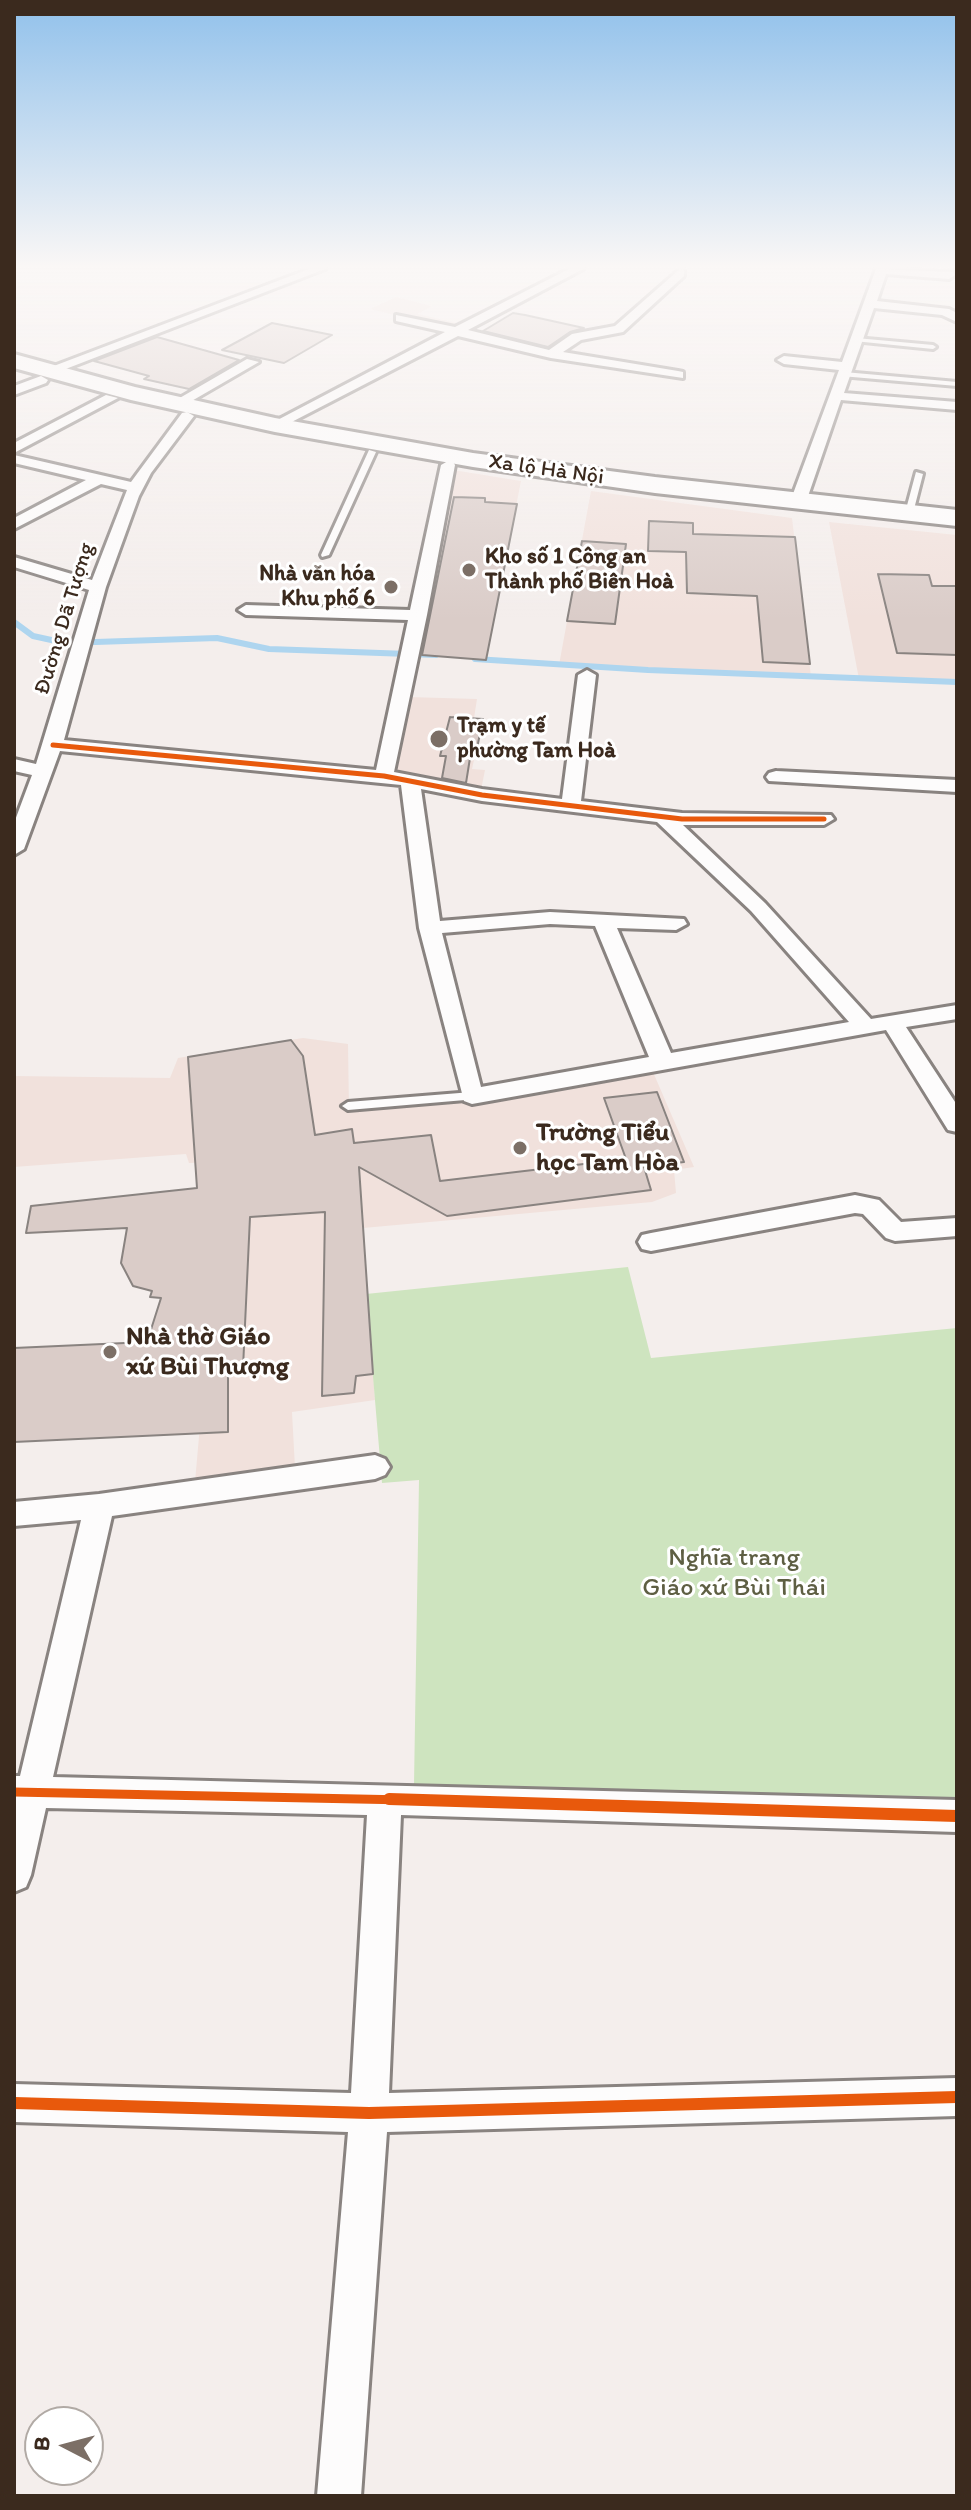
<!DOCTYPE html>
<meta charset="utf-8">
<style>
body{margin:0}
#map{position:relative;width:971px;height:2510px;overflow:hidden;background:#f4eeec;font-family:Itim,sans-serif}
canvas{display:block}
.frame{position:absolute;inset:0;border:16px solid #3b2a1e;pointer-events:none}
.north{position:absolute;left:24px;top:2406px;width:80px;height:80px;box-sizing:border-box;background:#fff;border:2px solid #b1aaa5;border-radius:50%;rotate:276deg;font-size:22px;font-weight:700;line-height:32px;text-align:center;color:#3b2a1e}
.north::after{content:'';display:block;margin:auto;width:28px;height:36px;background:#7c6f66;clip-path:polygon(50% 0,100% 100%,50% 72%,0 100%)}
</style>
<div id="map">
<canvas width="971" height="2510"></canvas>
<div class="frame"></div>
<div class="north">B</div>
</div>
<script>
const ctx = document.querySelector('canvas').getContext('2d');
ctx.lineJoin = 'round';
function fill(path, color) { ctx.fillStyle = color; ctx.fill(path, 'evenodd'); }
const toPath = rows => new Path2D(rows.map(r => 'M' + r).join(''));
function trace(path, color, width, dash) { ctx.strokeStyle = color; ctx.lineWidth = width; ctx.lineCap = dash ? 'butt' : 'round'; ctx.setLineDash(dash || []); ctx.stroke(path); }
function drawText(font, color, halo, rows, align = 'center') {
  ctx.font = font + ' Itim,sans-serif'; ctx.lineWidth = 6; ctx.setLineDash([]); ctx.textBaseline = 'middle'; ctx.strokeStyle = halo; ctx.fillStyle = color; for (const [text, x, y, turn = 0] of rows) {
    ctx.save(); ctx.translate(x, y); ctx.rotate((+turn || 0) * Math.PI / 180); ctx.textAlign = isNaN(turn) ? turn : align; if (halo) ctx.strokeText(text, 0, 0); ctx.fillText(text, 0, 0); ctx.restore();
  }
}
fill(toPath([
 [396,297,432,306,418,314,461,324,452,329,370,309],
 [453,470,521,481,486,660,417,655],
 [591,491,792,518,811,677,559,665],
 [829,522,957,535,957,682,859,679],
 [408,697,477,699,474,718,483,719,472,769,485,770,481,790,392,773],
 [303,1038,348,1044,349,1110,482,1101,653,1072,694,1167,674,1170,676,1193,652,1202,363,1228,375,1400,292,1412,295,1468,195,1482,212,1289,212,1162,189,1163,186,1154,14,1167,14,1076,170,1078,178,1058]
]), '#f1e1dc');
fill(toPath([
 [628,1267,651,1358,957,1328,957,1803,414,1784,419,1480,382,1483,366,1294]
]), '#cee4bf');
trace(toPath([
 [14,622,33,636,65,643,217,638,269,649,436,655],
 [475,659,648,670,957,682]
]), '#aed5ef', 6);
const building = toPath([
 [513,313,525,315,584,328,570,332,548,347,483,331,513,313],
 [272,323,332,335,284,363,222,350,272,323],
 [157,337,239,360,189,389,144,379,149,376,94,361,157,337],
 [454,497,485,498,485,502,517,504,486,660,422,655,454,497],
 [649,521,693,523,693,534,795,537,810,664,763,662,757,596,687,593,686,552,648,551,649,521],
 [582,541,626,544,615,624,567,621,582,541],
 [878,574,929,575,932,586,957,586,957,655,897,653,878,574],
 [450,717,483,719,475,758,470,758,466,783,442,778,446,756,440,756,450,717],
 [291,1040,303,1056,315,1135,352,1129,354,1143,431,1135,440,1181,626,1159,604,1098,657,1092,684,1162,644,1167,651,1190,447,1216,359,1167,373,1374,356,1376,354,1393,322,1396,325,1212,250,1217,243,1368,228,1369,228,1432,14,1442,14,1348,147,1342,161,1298,150,1297,152,1291,133,1286,121,1263,127,1228,26,1233,31,1206,197,1188,188,1057,291,1040]
]);
fill(building, '#daccc8');
trace(building, '#898380', 2);
const service = toPath([
 [856,338,933,345,936,347,933,349,854,341,856,338],
 [844,372,957,382,957,386,841,376,844,372],
 [369,450,376,452,329,555,322,557,321,555,369,450],
 [916,472,923,474,913,513,909,515,905,513,916,472],
 [472,1092,477,1093,478,1096,477,1099,348,1110,342,1106,348,1102,472,1092]
]);
const minor = toPath([
 [309,269,325,269,50,375,38,372,309,269],
 [569,269,583,269,468,330,549,350,572,334,615,326,680,269,684,270,684,276,623,332,581,340,563,352,678,371,683,372,683,378,551,358,458,336,280,428,268,425,445,332,396,321,396,315,455,327,569,269],
 [876,269,953,272,955,275,949,279,886,274,877,301,949,309,957,313,957,322,942,315,874,308,844,393,957,402,957,410,841,400,806,502,798,507,793,505,790,502,839,370,784,364,777,360,784,356,842,362,876,269],
 [247,359,259,362,183,406,171,403,247,359],
 [41,376,48,380,46,383,14,395,14,386,41,376],
 [106,395,118,398,14,453,14,443,106,395],
 [187,412,194,416,151,473,139,496,106,587,64,740,376,770,408,620,246,615,238,610,246,605,410,610,441,465,448,461,453,462,455,465,427,615,394,772,482,789,562,799,578,675,587,670,596,675,581,801,682,813,831,815,834,819,824,825,683,825,765,903,871,1019,957,1005,957,1019,906,1027,957,1105,957,1132,948,1130,886,1030,472,1104,464,1101,419,928,401,785,60,751,24,849,14,855,14,823,32,775,14,771,14,759,36,764,89,590,14,567,14,557,92,580,127,490,101,484,14,529,14,518,86,480,14,463,14,455,131,482,182,413,187,412],
 [421,789,482,801,657,822,751,911,849,1022,671,1053,617,928,676,930,687,924,684,919,550,912,440,921,421,789],
 [550,924,595,926,649,1057,481,1087,442,933,550,924],
 [776,771,957,780,957,792,769,781,766,777,769,773,776,771],
 [855,1195,879,1200,901,1222,957,1218,957,1236,895,1241,886,1238,863,1214,855,1213,651,1251,642,1249,638,1242,642,1235,651,1233,855,1195],
 [375,1455,385,1459,390,1467,385,1475,375,1479,112,1516,53,1777,957,1800,957,1832,401,1815,389,2093,957,2078,957,2116,387,2132,361,2496,317,2496,348,2132,14,2122,14,2084,351,2093,367,1815,46,1808,31,1875,26,1887,14,1892,14,1776,20,1776,81,1520,14,1526,14,1502,99,1494,375,1455]
]);
const trunk = toPath([
 [14,354,135,387,275,418,473,453,655,477,957,510,957,526,655,493,473,467,275,432,131,400,14,368,14,354]
]);
trace(service, '#898380', 6);
trace(minor, '#898380', 6);
trace(trunk, '#898380', 6);
fill(service, '#fdfcfc');
fill(minor, '#fdfcfc');
fill(trunk, '#fdfcfc');
trace(toPath([
 [53,745,384,776,482,795,682,819,824,819]
]), '#e8590c', 5);
trace(toPath([
 [14,1792,456,1801]
]), '#e8590c', 9);
trace(toPath([
 [389,1799,957,1816],
 [14,2103,369,2113,957,2097]
]), '#e8590c', 12);
const sky = ctx.createLinearGradient(0, 0, 0, 620);
sky.addColorStop(0, '#91c1eb');
sky.addColorStop(0.43, '#faf7f6');
sky.addColorStop(1, '#faf7f600');
ctx.fillStyle = sky;
ctx.fillRect(0, 0, 971, 620);
for (const [x, y, r, color] of [
 [469,570,8,"#7c6f66"],
 [391,587,8,"#7c6f66"],
 [439,739,10,"#7c6f66"],
 [520,1148,8,"#7c6f66"],
 [110,1352,8,"#7c6f66"]
]) { const dot = new Path2D(); dot.arc(x, y, r, 0, 2 * Math.PI); ctx.fillStyle = color; ctx.fill(dot); trace(dot, '#fff', 3); }
drawText('22px', '#3b2a1e', '#fff', [
 ["Xa lộ Hà Nội",546,470,8],
 ["Đường Dã Tượng",65,619,-73]
]);
drawText('bold 22px', '#3b2a1e', '#fff', [
 ["Kho số 1 Công an",485,557],
 ["Thành phố Biên Hoà",485,582],
 ["Nhà văn hóa",375,574,"right"],
 ["Khu phố 6",375,599,"right"],
 ["Trạm y tế",457,726],
 ["phường Tam Hoà",457,751]
], 'left');
drawText('bold 26px', '#3b2a1e', '#fff', [
 ["Trường Tiểu",536,1133],
 ["học Tam Hòa",536,1163],
 ["Nhà thờ Giáo",126,1337],
 ["xứ Bùi Thượng",126,1367]
], 'left');
drawText('26px', '#5e5f43', '#fff', [
 ["Nghĩa trang",734,1558],
 ["Giáo xứ Bùi Thái",734,1588]
]);
</script>
